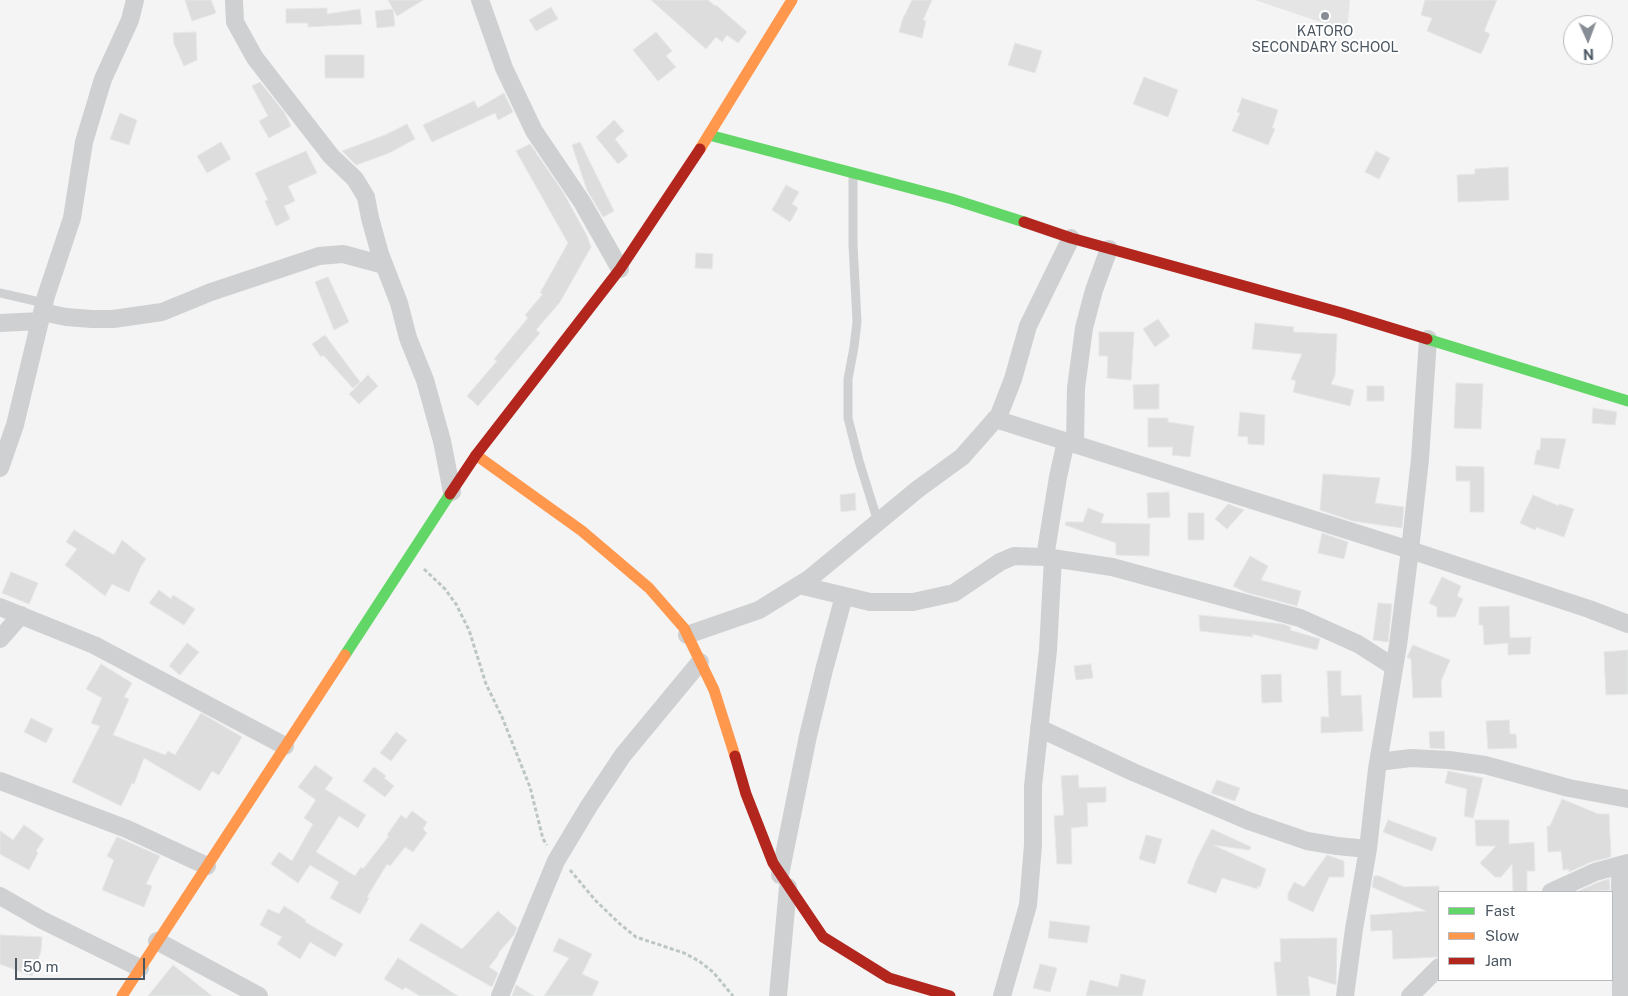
<!DOCTYPE html>
<style>
body{margin:0}
#map{position:relative;width:1628px;height:996px;overflow:hidden;background:#f4f4f4;font-family:"Public Sans",sans-serif}
canvas{display:block}
.legend{position:absolute;left:1438px;top:891px;width:175px;height:90px;box-sizing:border-box;background:#fff;border:1px solid #b7bbc0;margin:0;padding:6px 9px;list-style:none;font-size:15px;color:#4a5661}
.legend li{display:flex;align-items:center;gap:10px;height:25px}
.legend b{width:25px;border:1px solid #b7bbc0}
.north{position:absolute;left:1563px;top:15px;width:50px;height:50px;box-sizing:border-box;background:#fff;border:1px solid #b7bbc0;border-radius:50%;rotate:178deg;font-size:14px;font-weight:700;line-height:20px;text-align:center;color:#4a5661}
.north::after{content:'';display:block;margin:auto;width:18px;height:22px;background:#868d94;clip-path:polygon(50% 0,100% 100%,50% 72%,0 100%)}
.scale{position:absolute;left:15px;top:958px;width:130px;height:22px;box-sizing:border-box;border:2px solid #4a5661;border-top:0;padding-left:6px;font-size:15px;line-height:18px;white-space:nowrap;color:#4a5661;-webkit-text-stroke:4px #fff;paint-order:stroke}
</style>
<div id="map">
<canvas width="1628" height="996"></canvas>
<ul class="legend">
<li><b style="height:6px;background:#63d668"></b>Fast</li>
<li><b style="height:6px;background:#ff974d"></b>Slow</li>
<li><b style="height:6px;background:#b3261e"></b>Jam</li>
</ul>
<div class="north">N</div>
<div class="scale">50 m</div>
</div>
<script>
const ctx = document.querySelector('canvas').getContext('2d');
ctx.lineJoin = 'round';
function fill(path, color) { ctx.fillStyle = color; ctx.fill(path, 'evenodd'); }
const toPath = rows => new Path2D(rows.map(r => 'M' + r).join(''));
function trace(path, color, width, dash) { ctx.strokeStyle = color; ctx.lineWidth = width; ctx.lineCap = dash ? 'butt' : 'round'; ctx.setLineDash(dash || []); ctx.stroke(path); }
function drawText(font, color, halo, rows, align = 'center') {
  ctx.font = font + ' "Public Sans",sans-serif'; ctx.lineWidth = 4; ctx.setLineDash([]); ctx.textBaseline = 'middle'; ctx.strokeStyle = halo; ctx.fillStyle = color; for (const [text, x, y, turn = 0] of rows) {
    ctx.save(); ctx.translate(x, y); ctx.rotate((+turn || 0) * Math.PI / 180); ctx.textAlign = isNaN(turn) ? turn : align; if (halo) ctx.strokeText(text, 0, 0); ctx.fillText(text, 0, 0); ctx.restore();
  }
}
fill(toPath([
 [1255,0,1350,0,1347,31]
]), '#e6e5e6');
const building = toPath([
 [185,0,211,0,216,13,192,21,185,0],
 [388,0,423,0,397,16,388,0],
 [651,0,708,0,715,6,716,5,747,32,738,43,727,35,722,42,716,37,706,49,651,0],
 [912,0,932,0,923,20,926,21,922,38,899,32,904,15,905,15,912,0],
 [1425,0,1497,0,1484,31,1490,34,1481,54,1427,31,1432,18,1421,15,1425,0],
 [551,7,558,19,536,31,529,20,551,7],
 [327,8,327,14,360,9,362,24,308,27,308,23,286,23,286,9,327,8],
 [393,9,395,26,377,28,375,11,393,9],
 [196,32,197,60,184,66,174,44,173,33,196,32],
 [656,32,672,51,666,56,676,67,658,81,633,50,656,32],
 [1015,43,1042,51,1035,73,1008,65,1015,43],
 [325,55,364,55,364,78,325,78,325,55],
 [1144,77,1178,90,1168,117,1133,104,1144,77],
 [260,82,284,112,291,126,269,138,259,121,268,116,252,86,260,82],
 [504,93,513,112,498,120,495,113,432,142,423,125,474,101,478,108,504,93],
 [1242,98,1278,110,1272,128,1275,129,1268,145,1232,131,1240,113,1237,112,1242,98],
 [120,113,137,120,129,145,110,139,120,113],
 [614,120,624,131,615,139,628,156,618,164,596,137,614,120],
 [407,124,415,139,389,153,356,165,342,151,385,135,407,124],
 [221,142,231,159,207,173,197,156,221,142],
 [580,142,614,211,603,217,587,190,572,145,580,142],
 [530,144,563,192,587,236,591,247,560,302,536,330,540,333,478,406,467,396,497,361,494,359,528,318,525,315,543,294,540,293,568,243,516,151,530,144],
 [306,151,317,173,288,186,295,201,284,206,290,219,276,226,265,201,268,200,255,173,306,151],
 [1376,151,1390,158,1379,179,1365,172,1376,151],
 [1508,167,1509,200,1458,202,1457,175,1475,174,1475,169,1508,167],
 [786,185,799,192,792,204,798,208,790,222,772,210,786,185],
 [696,253,713,254,712,269,695,268,696,253],
 [328,277,349,322,334,330,315,282,328,277],
 [1158,319,1170,336,1155,347,1143,329,1158,319],
 [1255,323,1294,327,1293,332,1337,334,1335,375,1331,384,1354,390,1350,406,1293,392,1296,381,1291,379,1302,354,1252,349,1255,323],
 [1099,332,1134,332,1131,380,1107,378,1108,356,1099,356,1099,332],
 [325,335,360,382,353,388,323,355,321,357,312,344,325,335],
 [368,375,378,386,359,404,349,394,368,375],
 [1456,383,1483,384,1481,429,1454,428,1456,383],
 [1159,384,1159,409,1134,409,1133,385,1159,384],
 [1367,386,1384,386,1384,401,1367,401,1367,386],
 [1593,408,1617,412,1615,425,1592,423,1593,408],
 [1240,412,1265,415,1264,445,1248,444,1248,437,1238,436,1240,412],
 [1148,418,1168,418,1168,422,1194,426,1190,457,1172,455,1173,447,1148,447,1148,418],
 [1541,438,1566,439,1559,469,1534,464,1537,450,1540,450,1541,438],
 [1456,466,1484,467,1484,512,1470,512,1470,481,1456,481,1456,466],
 [1323,474,1380,478,1375,503,1404,507,1402,528,1353,521,1320,510,1323,474],
 [1169,492,1170,517,1148,518,1147,493,1169,492],
 [855,493,856,510,841,512,840,495,855,493],
 [1533,495,1559,506,1559,504,1574,509,1564,537,1536,527,1535,530,1520,523,1533,495],
 [1228,504,1244,510,1227,529,1215,519,1228,504],
 [1088,508,1104,514,1101,523,1150,524,1149,556,1116,555,1116,543,1065,525,1066,522,1083,522,1088,508],
 [1188,513,1204,513,1204,540,1188,540,1188,513],
 [74,530,114,555,122,540,146,559,141,566,129,592,112,584,105,596,65,565,77,549,66,542,74,530],
 [1322,533,1348,542,1344,559,1318,553,1322,533],
 [1250,556,1268,566,1261,580,1301,591,1297,606,1245,592,1233,586,1250,556],
 [11,572,38,583,29,604,2,593,11,572],
 [1442,577,1461,586,1457,596,1463,599,1455,617,1437,617,1437,607,1429,603,1442,577],
 [159,590,171,599,173,595,195,609,184,625,149,603,159,590],
 [1378,603,1392,604,1388,642,1373,640,1378,603],
 [1509,606,1510,638,1531,637,1530,654,1508,655,1508,643,1484,645,1483,625,1479,625,1479,607,1509,606],
 [1199,615,1283,624,1291,627,1290,630,1320,639,1317,650,1252,634,1253,637,1200,631,1199,615],
 [187,643,199,652,180,675,169,666,187,643],
 [1413,645,1450,660,1441,681,1442,697,1413,698,1411,659,1407,657,1413,645],
 [1628,650,1628,694,1606,695,1604,652,1628,650],
 [101,664,132,683,124,697,129,699,113,735,165,755,168,751,175,755,201,713,242,737,219,775,212,771,200,791,144,758,134,784,132,783,121,806,72,782,100,726,91,723,102,698,86,689,101,664],
 [1091,664,1093,678,1076,680,1074,666,1091,664],
 [1327,671,1341,671,1341,696,1361,695,1363,731,1321,733,1321,717,1329,717,1327,671],
 [1281,674,1282,702,1262,703,1261,675,1281,674],
 [31,718,53,729,46,743,24,732,31,718],
 [1509,720,1510,734,1516,734,1517,748,1488,749,1486,721,1509,720],
 [1444,731,1445,749,1430,748,1429,732,1444,731],
 [396,732,407,740,391,761,380,753,396,732],
 [315,765,333,778,325,789,366,815,358,828,339,816,316,852,355,876,361,867,363,869,389,836,387,835,401,815,406,819,412,811,427,822,423,829,427,833,413,852,405,847,390,866,387,864,367,897,369,898,360,914,330,898,339,882,310,865,298,883,271,864,279,852,292,861,313,824,304,818,316,800,298,787,315,765],
 [374,767,386,776,384,778,394,786,385,797,363,781,374,767],
 [1448,771,1483,778,1473,818,1464,816,1467,789,1445,783,1448,771],
 [1078,775,1079,788,1106,787,1106,802,1087,803,1088,826,1071,828,1072,864,1057,864,1054,816,1064,815,1061,776,1078,775],
 [1217,780,1240,788,1235,801,1211,793,1217,780],
 [1562,799,1598,814,1609,814,1611,857,1591,862,1569,872,1569,869,1563,870,1561,851,1548,852,1547,826,1550,826,1562,799],
 [1388,820,1437,838,1432,851,1383,832,1388,820],
 [1475,820,1509,820,1509,844,1534,842,1535,871,1527,871,1527,892,1513,892,1512,864,1501,877,1495,877,1480,863,1496,846,1476,846,1475,820],
 [24,825,44,839,36,851,38,853,29,870,0,854,0,831,13,840,24,825],
 [1212,829,1251,847,1250,850,1213,845,1266,869,1260,887,1257,886,1258,889,1222,878,1216,893,1187,883,1197,858,1212,829],
 [1146,835,1162,839,1155,864,1139,859,1146,835],
 [117,837,160,856,146,884,152,886,144,907,102,890,114,860,107,856,117,837],
 [1327,855,1344,861,1344,877,1329,877,1313,912,1288,900,1288,894,1294,882,1304,887,1327,855],
 [1374,876,1379,876,1404,887,1439,886,1439,957,1393,959,1392,930,1371,931,1370,915,1426,911,1372,887,1374,876],
 [1609,879,1610,890,1576,892,1599,882,1609,879],
 [284,906,306,920,305,922,343,944,335,957,310,942,300,959,277,944,282,937,260,925,268,909,279,914,284,906],
 [498,911,517,928,514,935,498,953,499,954,489,967,498,973,492,987,409,940,421,923,462,949,498,911],
 [1050,921,1090,926,1087,943,1048,938,1050,921],
 [0,935,42,937,41,951,32,976,0,964,0,935],
 [559,938,592,954,582,974,599,982,592,996,544,996,569,958,553,951,559,938],
 [1328,938,1337,938,1336,985,1308,976,1310,996,1277,996,1274,962,1281,962,1280,939,1328,938],
 [398,958,458,996,420,996,405,987,403,990,384,979,398,958],
 [1040,964,1057,968,1050,992,1033,988,1040,964],
 [173,965,212,996,148,996,173,965],
 [1121,974,1146,980,1142,996,1086,996,1090,980,1118,987,1121,974],
 [516,985,534,996,512,996,516,985]
]);
fill(building, '#ddddde');
trace(building, '#e5e6e7', 1);
trace(toPath([
 [424,569,445,589,456,604,469,630,486,684,502,717,530,787,543,839,547,845],
 [570,870,596,901,620,924,636,937,684,953,699,961,713,972,733,996]
]), '#bcc7c4', 3, [4, 2.5]);
trace(toPath([
 [853,173,853,244,857,322,854,347,848,379,848,418,859,461,878,522],
 [0,293,44,303]
]), '#ced0d2', 9);
trace(toPath([
 [234,0,235,22,255,58,331,156,355,179,366,197,370,218,380,254,399,303,408,338,425,380,442,441,452,492],
 [480,0,504,68,534,131,582,202,620,269],
 [42,312,66,317,92,319,113,319,162,312,211,292,319,256,343,254,384,265],
 [0,323,40,321],
 [995,419,1410,550,1589,609,1628,624],
 [1075,444,1076,388,1084,328,1094,290,1109,249],
 [0,468,15,425,46,296,72,218,84,142,103,79,130,20,135,0],
 [1045,557,1058,477,1066,441],
 [799,585,870,602,913,602,954,593,1000,562,1014,556,1045,557,1112,567,1300,618,1358,644,1394,667],
 [0,607,94,645,285,746],
 [687,635,759,610,809,579,918,489,962,457,999,415,1013,379,1028,326,1071,238],
 [0,639,21,615],
 [1039,728,1133,772,1249,821,1307,841,1337,846,1368,849],
 [1378,762,1411,758,1449,760,1485,765,1569,788,1628,799],
 [0,781,127,829,207,866],
 [1620,865,1621,996],
 [780,875,808,736,824,670,844,596],
 [1551,892,1595,872,1628,863],
 [0,896,42,920,140,968],
 [157,941,259,996],
 [500,996,556,861,589,806,623,755,700,662],
 [778,996,788,887],
 [1002,996,1028,905,1033,845,1033,786,1048,650,1053,558],
 [1345,996,1354,929,1368,849,1377,769,1398,645,1410,550,1420,459,1428,339],
 [1410,996,1439,967]
]), '#ced0d2', 18);
trace(toPath([
 [709,135,952,199,1024,222],
 [1427,339,1628,401],
 [345,655,450,494]
]), '#63d668', 11);
trace(toPath([
 [700,149,792,0],
 [476,455,582,531,649,588,684,628,714,690,735,756],
 [122,996,345,655]
]), '#ff974d', 11);
trace(toPath([
 [1024,222,1071,238,1342,313,1427,339],
 [450,494,476,455,620,269,700,149],
 [735,756,746,794,773,863,823,937,889,978,950,996]
]), '#b3261e', 11);
for (const [x, y, r, color] of [
 [1325,16,5,"#868d94"]
]) { const dot = new Path2D(); dot.arc(x, y, r, 0, 2 * Math.PI); ctx.fillStyle = color; ctx.fill(dot); trace(dot, '#fff', 2); }
drawText('14px', '#4a5661', '#fff', [
 ["KATORO",1325,32],
 ["SECONDARY SCHOOL",1325,48]
]);
</script>
